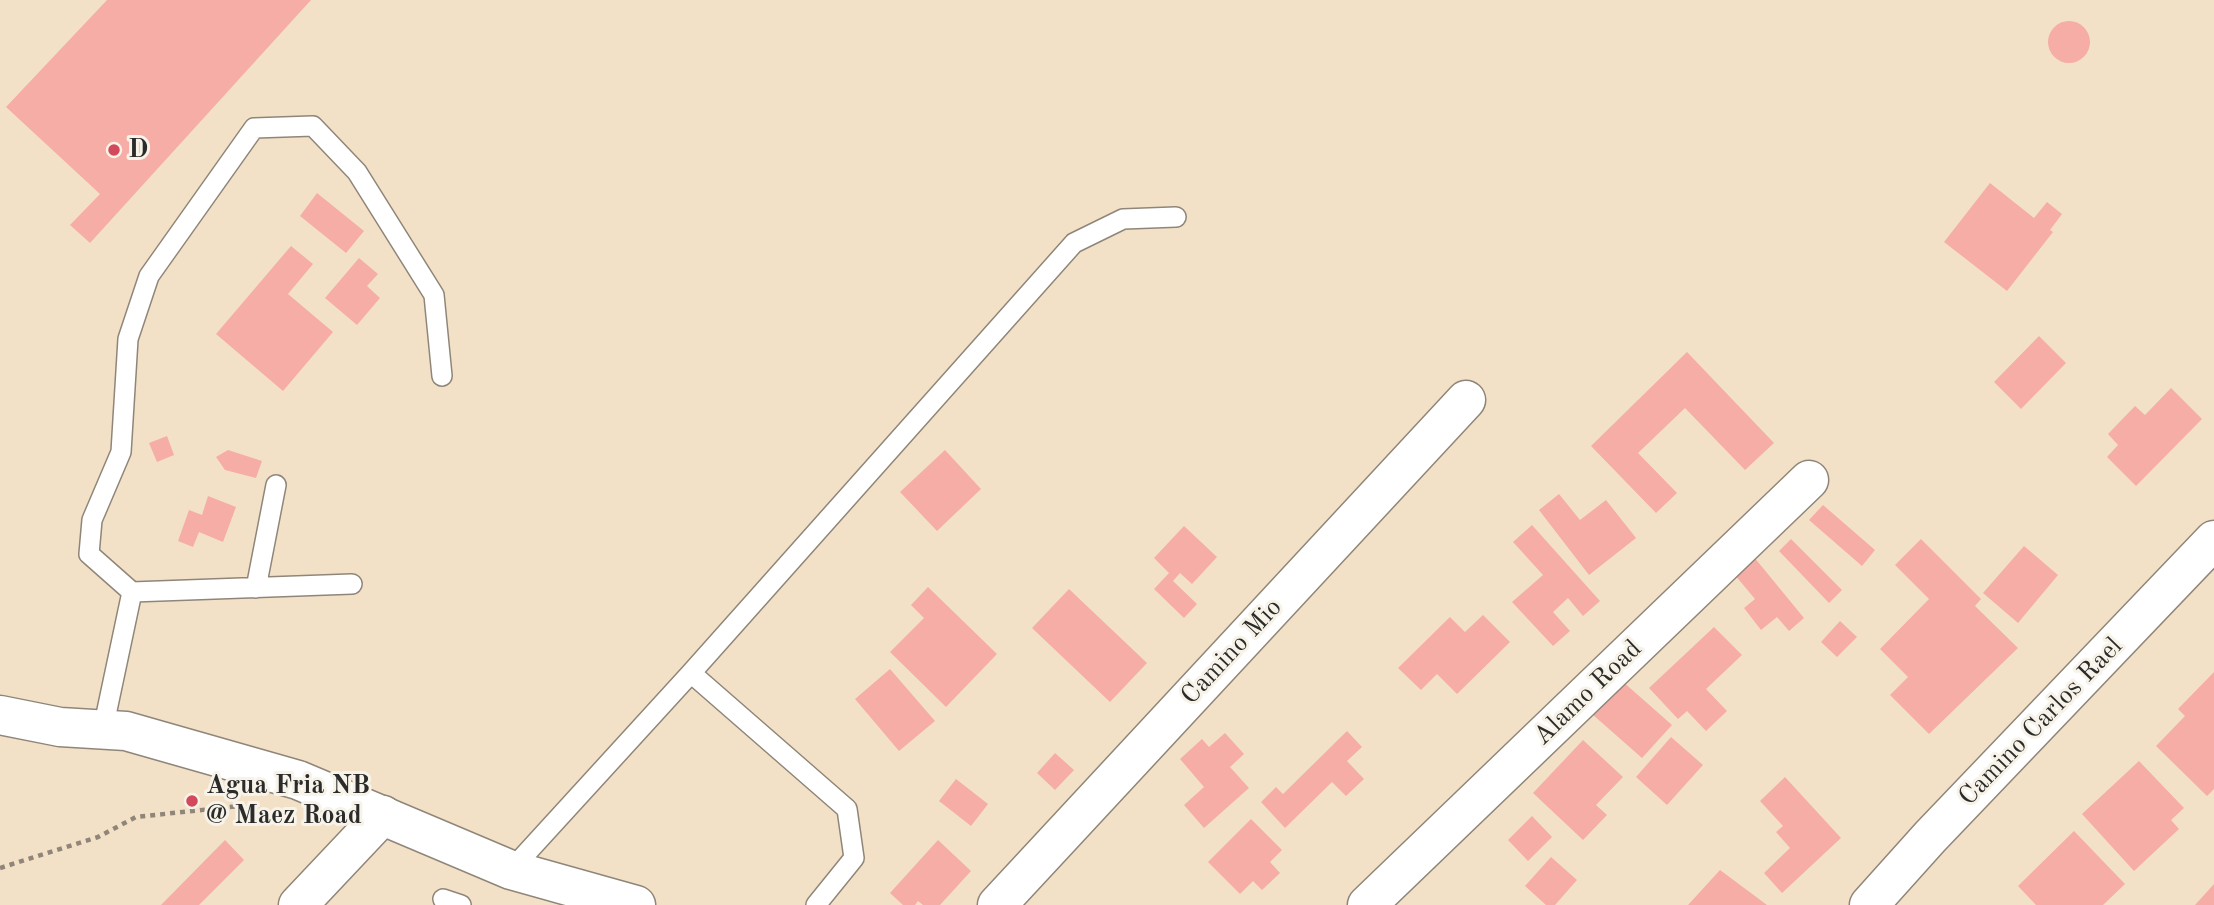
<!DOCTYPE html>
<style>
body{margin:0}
canvas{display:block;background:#f3e1c7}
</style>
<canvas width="2214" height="905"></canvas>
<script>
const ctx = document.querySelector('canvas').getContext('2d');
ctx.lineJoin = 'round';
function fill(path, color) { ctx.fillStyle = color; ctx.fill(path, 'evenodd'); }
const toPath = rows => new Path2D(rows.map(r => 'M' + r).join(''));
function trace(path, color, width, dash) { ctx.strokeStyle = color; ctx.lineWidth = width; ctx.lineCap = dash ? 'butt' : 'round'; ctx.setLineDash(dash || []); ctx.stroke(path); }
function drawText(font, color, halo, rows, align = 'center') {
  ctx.font = font + ' "Old Standard TT",serif'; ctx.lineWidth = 6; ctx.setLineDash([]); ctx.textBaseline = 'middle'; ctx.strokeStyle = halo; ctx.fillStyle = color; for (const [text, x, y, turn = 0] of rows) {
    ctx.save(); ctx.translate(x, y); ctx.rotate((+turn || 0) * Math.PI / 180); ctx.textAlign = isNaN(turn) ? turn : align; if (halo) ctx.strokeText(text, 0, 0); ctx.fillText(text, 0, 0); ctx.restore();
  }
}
fill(toPath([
 [107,0,311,0,90,243,70,225,100,194,6,107],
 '2048 42a21 21 0 1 1 42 0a21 21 0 1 1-42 0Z',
 [1990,183,2034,218,2047,202,2062,214,2050,230,2053,232,2007,291,1944,242],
 [317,193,364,231,346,253,300,216],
 [291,246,313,264,288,294,333,332,283,391,216,334],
 [359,258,378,274,367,286,380,298,357,325,325,298],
 [2039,336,2066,363,2021,409,1994,382],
 [1687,352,1774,443,1745,470,1685,408,1638,453,1677,493,1656,513,1591,446],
 [2171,388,2202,419,2136,486,2107,457,2118,445,2108,434,2135,406,2145,415],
 [167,436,174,455,157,462,149,443],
 [228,450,262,461,256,478,225,470,216,457],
 [945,450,981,489,937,531,900,492],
 [1559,494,1580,520,1606,500,1636,538,1589,575,1539,510],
 [208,496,236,507,223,542,199,532,193,547,178,541,189,510,202,515],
 [1823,505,1875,550,1862,566,1809,520],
 [1532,525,1600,601,1583,616,1568,598,1553,612,1570,631,1553,646,1512,602,1543,575,1513,542],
 [1184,526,1217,557,1192,584,1180,573,1173,581,1197,604,1184,618,1154,589,1169,573,1154,558],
 [1791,539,1842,590,1829,603,1779,551],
 [1921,539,1981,599,1975,606,2018,648,1929,734,1890,695,1908,677,1880,649,1929,599,1895,565],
 [2024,546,2058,575,2018,623,1983,593],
 [1749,551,1804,618,1789,631,1777,617,1761,630,1744,608,1755,599,1729,568],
 [928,587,997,654,946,707,890,652,924,618,911,605],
 [1069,589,1147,663,1110,702,1032,628],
 [1483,615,1510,642,1457,694,1437,674,1421,690,1398,668,1450,617,1465,632],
 [1840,621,1857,637,1837,657,1821,642],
 [1714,627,1742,655,1706,689,1727,711,1706,731,1687,711,1678,719,1649,688],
 [890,669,935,721,899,751,855,699],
 [2214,672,2214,789,2207,796,2156,746,2185,716,2178,709],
 [1613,673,1672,725,1642,758,1584,707],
 [1347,731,1362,747,1347,761,1364,779,1346,796,1332,782,1285,828,1261,802,1276,787,1283,794],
 [1225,733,1244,754,1230,767,1249,788,1204,828,1184,805,1204,787,1180,759,1202,739,1209,747],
 [1671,737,1703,765,1667,805,1636,777],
 [1583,740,1623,777,1596,805,1607,815,1583,840,1533,793],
 [1055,753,1074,770,1055,790,1037,773],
 [2139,761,2184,808,2171,820,2179,829,2134,871,2082,814],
 [1785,777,1841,838,1782,893,1764,873,1790,848,1776,832,1783,826,1760,801],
 [956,779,988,804,971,826,939,801],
 [1532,816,1552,837,1528,861,1508,840],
 [1251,819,1282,850,1270,862,1280,873,1262,890,1253,881,1240,894,1208,862],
 [2074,831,2125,884,2103,905,2036,905,2018,886],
 [225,840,244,860,199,905,161,905],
 [938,840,971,871,940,905,923,905,918,901,915,905,903,905,890,893],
 [1551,857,1577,880,1555,905,1546,905,1525,886],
 [1720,870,1767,905,1688,905],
 [2214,884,2214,905,2195,905]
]), '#f5ada6');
const lane = toPath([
 [256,588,276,485],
 [132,592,352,584],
 [691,673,847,809,854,858,816,905],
 [103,729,132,592,89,554,92,520,121,452,128,339,149,276,254,128,313,126,357,172,434,295,442,376],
 [511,870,691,673,1074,243,1123,219,1176,217],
 [443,899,461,905]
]);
const street = toPath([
 [298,905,383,815],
 [997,905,1466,400],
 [1367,905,1809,480],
 [1869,905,1930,837,2214,540]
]);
const secondary = toPath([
 [0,715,60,727,126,731,298,780,511,870,636,905]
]);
trace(lane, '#8f8679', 22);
trace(street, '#8f8679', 41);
trace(secondary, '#8f8679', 41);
trace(toPath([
 [0,868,98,837,136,817,248,805]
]), '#8f8679', 4.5, [5, 5]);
trace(lane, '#fff', 19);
trace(street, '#fff', 38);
trace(secondary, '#fff', 38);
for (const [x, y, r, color] of [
 [114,150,7,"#d1495b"],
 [192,801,7,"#d1495b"]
]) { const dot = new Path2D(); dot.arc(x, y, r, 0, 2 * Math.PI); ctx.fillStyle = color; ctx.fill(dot); trace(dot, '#f7f3e8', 2.5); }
drawText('bold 26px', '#2b2b2b', '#f7f3e8', [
 ["D",128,150],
 ["Agua Fria NB",206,786],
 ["@ Maez Road",206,816]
], 'left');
drawText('26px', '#2b2b2b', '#f7f3e8', [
 ["Camino Mio",1232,652,-47],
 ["Alamo Road",1588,693,-44],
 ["Camino Carlos Rael",2041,722,-46]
]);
</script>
